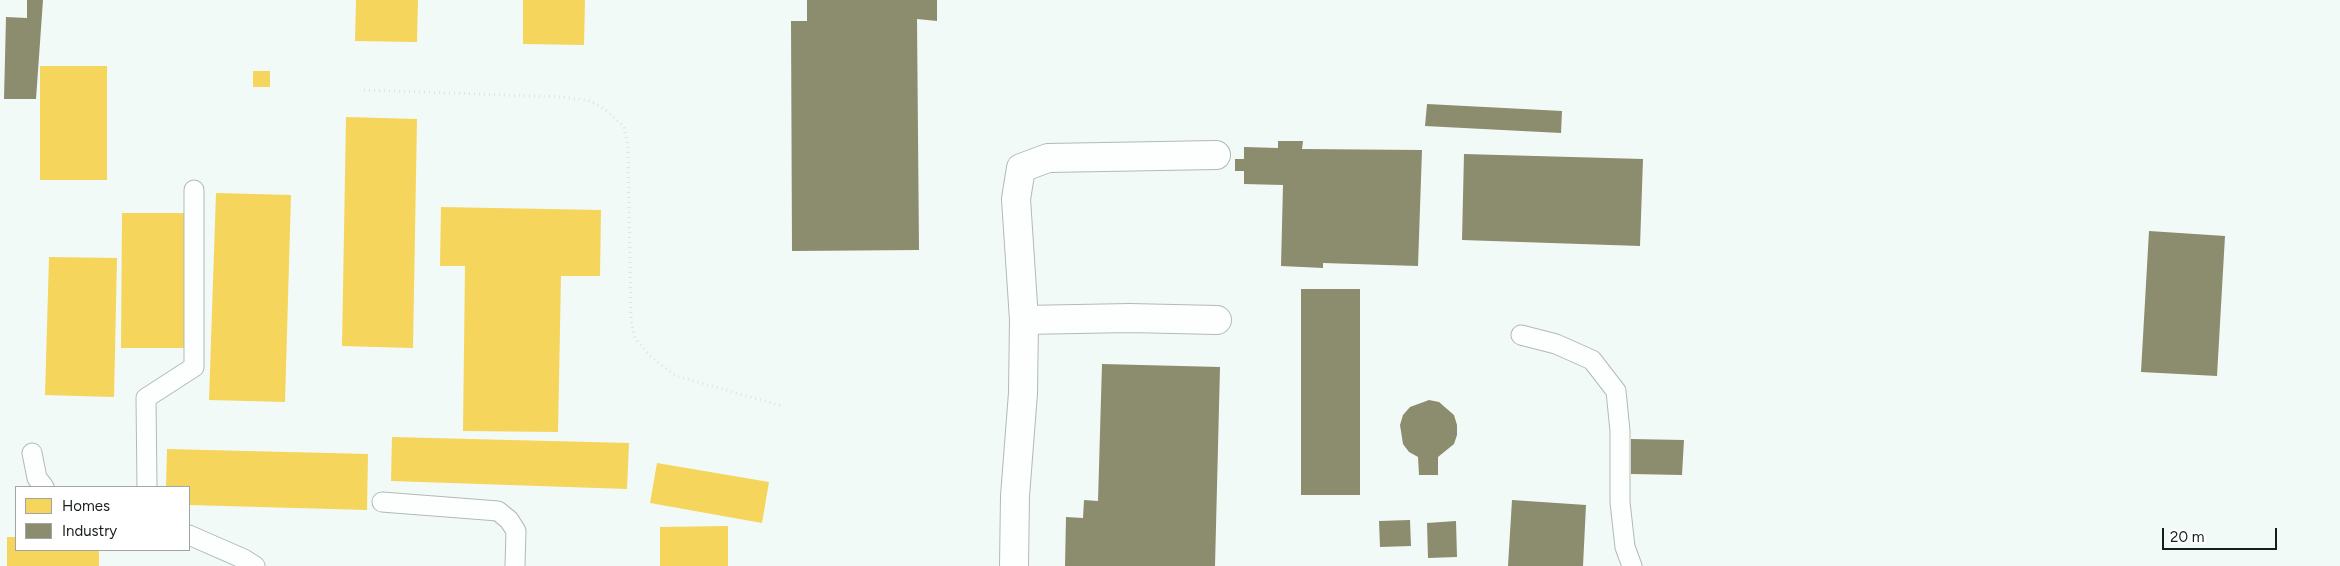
<!DOCTYPE html>
<style>
body{margin:0}
#map{position:relative;width:2340px;height:566px;overflow:hidden;background:#f1faf6;font-family:Figtree,sans-serif}
canvas{display:block}
.legend{position:absolute;left:15px;top:486px;width:175px;height:65px;box-sizing:border-box;background:#fff;border:1px solid #a2a5a4;margin:0;padding:6px 9px;list-style:none;font-size:15px;color:#171d1b}
.legend li{display:flex;align-items:center;gap:10px;height:25px}
.legend b{width:25px;border:1px solid #a2a5a4}
.scale{position:absolute;left:2162px;top:528px;width:115px;height:22px;box-sizing:border-box;border:2px solid #171d1b;border-top:0;padding-left:6px;font-size:15px;line-height:18px;white-space:nowrap;color:#171d1b;-webkit-text-stroke:4px #fff;paint-order:stroke}
</style>
<div id="map">
<canvas width="2340" height="566"></canvas>
<ul class="legend">
<li><b style="height:14px;background:#f6d55c"></b>Homes</li>
<li><b style="height:14px;background:#8c8c6e"></b>Industry</li>
</ul>
<div class="scale">20 m</div>
</div>
<script>
const ctx = document.querySelector('canvas').getContext('2d');
ctx.lineJoin = 'round';
function fill(path, color) { ctx.fillStyle = color; ctx.fill(path, 'evenodd'); }
const toPath = rows => new Path2D(rows.map(r => 'M' + r).join(''));
function trace(path, color, width, dash) { ctx.strokeStyle = color; ctx.lineWidth = width; ctx.lineCap = dash ? 'butt' : 'round'; ctx.setLineDash(dash || []); ctx.stroke(path); }
fill(toPath([
 [356,0,418,0,417,42,355,41],
 [523,0,585,0,584,45,523,44],
 [40,66,107,66,107,180,40,180],
 [253,71,270,71,270,87,253,87],
 [346,117,417,119,413,348,342,346],
 [216,193,291,195,285,402,209,400],
 [441,207,601,210,600,276,561,276,558,432,463,431,465,266,440,266],
 [122,213,186,213,184,348,121,348],
 [49,257,117,258,114,397,45,395],
 [392,437,629,443,627,489,391,481],
 [167,449,368,454,367,510,189,505,189,487,166,487],
 [657,463,769,482,762,523,650,503],
 [728,526,728,566,660,566,660,527],
 [7,537,16,537,16,550,99,550,99,566,7,566]
]), '#f6d55c');
fill(toPath([
 [27,0,43,0,36,99,4,99,6,17,27,18],
 [807,0,937,0,937,21,917,19,919,250,792,251,791,21,807,21],
 [1427,104,1562,111,1561,133,1425,126],
 [1278,141,1303,141,1302,149,1422,150,1418,266,1323,263,1323,268,1281,266,1283,185,1244,184,1244,171,1235,171,1235,159,1244,159,1244,147,1278,148],
 [1464,154,1643,159,1640,246,1462,240],
 [2149,231,2225,236,2217,376,2141,372],
 [1301,289,1360,289,1360,495,1301,495],
 [1102,364,1220,367,1215,566,1065,566,1066,517,1083,518,1084,500,1098,501],
 [1429,400,1439,402,1454,415,1457,425,1457,435,1454,444,1438,457,1438,475,1419,475,1418,457,1409,452,1403,444,1400,425,1403,415,1410,407],
 [1631,439,1684,440,1682,475,1631,474],
 [1512,500,1586,505,1583,566,1508,566],
 [1410,520,1411,546,1380,547,1379,521],
 [1456,521,1457,557,1428,558,1427,523]
]), '#8c8c6e');
const service = toPath([
 [1521,335,1556,344,1592,360,1616,391,1620,431,1620,502,1625,547,1632,566],
 [32,453,37,478,44,487],
 [147,487,146,398,194,367,194,190],
 [382,502,498,511,509,520,516,531,515,566],
 [189,535,244,559,255,566]
]);
const minor = toPath([
 [1024,320,1016,199,1021,168,1048,158,1216,155],
 [1014,566,1015,496,1023,393,1024,320,1130,318,1217,320]
]);
trace(service, '#b2bab7', 21);
trace(minor, '#b2bab7', 30);
trace(toPath([
 [364,90,563,97,591,101,607,111,624,127,628,146,631,321,635,338,650,356,676,376,782,406]
]), '#e1e3e2', 3, [1, 4]);
trace(service, '#fdfefe', 19);
trace(minor, '#fdfefe', 28);
</script>
